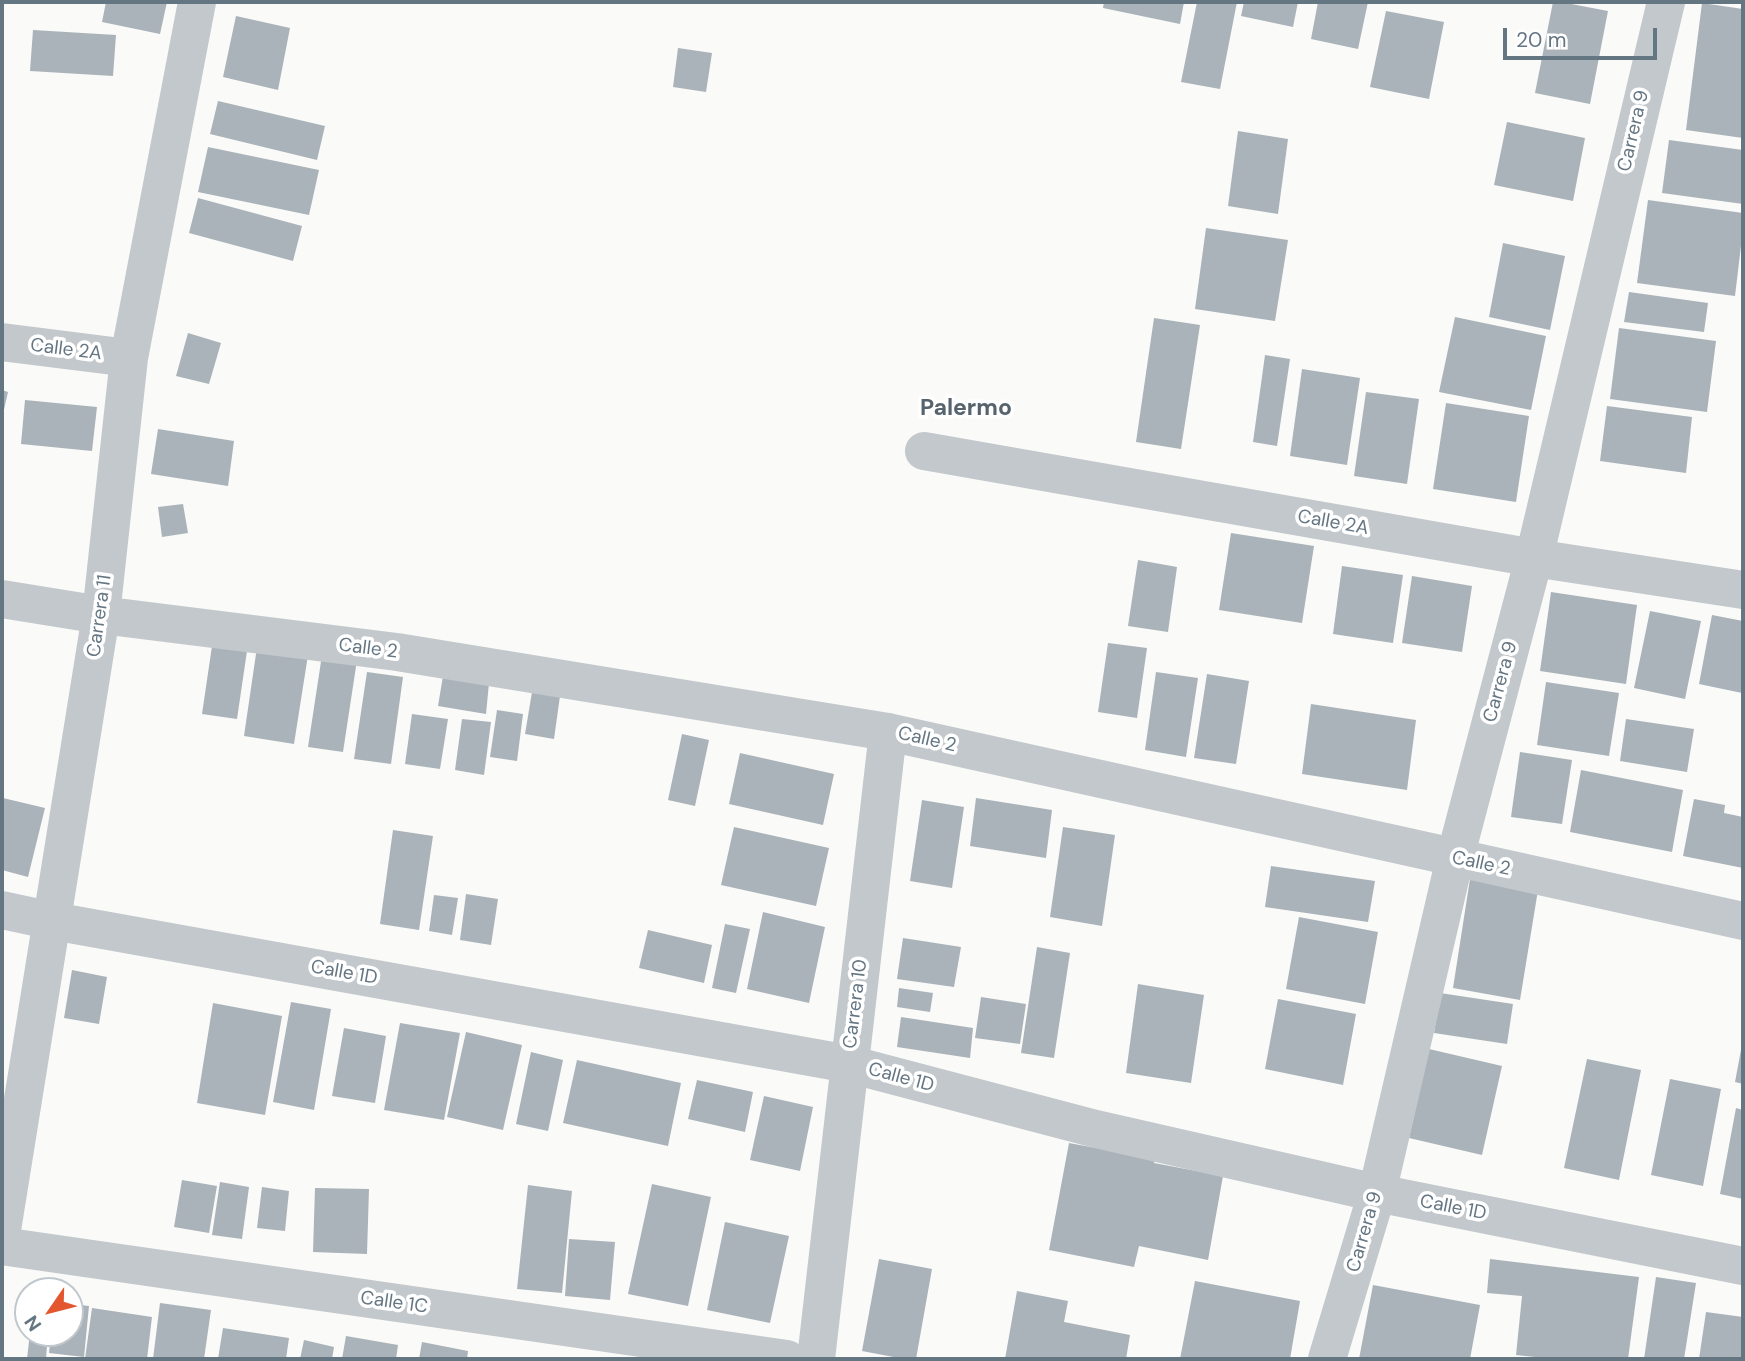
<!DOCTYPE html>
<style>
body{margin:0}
#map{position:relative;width:1745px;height:1361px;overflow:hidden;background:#fafaf8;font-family:"DM Sans",sans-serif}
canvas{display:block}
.frame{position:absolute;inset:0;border:4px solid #657683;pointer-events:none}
.north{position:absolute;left:14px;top:1277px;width:70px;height:70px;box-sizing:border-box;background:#fff;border:2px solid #c1c8cd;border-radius:50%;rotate:235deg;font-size:19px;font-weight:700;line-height:28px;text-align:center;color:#657683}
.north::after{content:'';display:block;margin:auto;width:24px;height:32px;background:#e4572e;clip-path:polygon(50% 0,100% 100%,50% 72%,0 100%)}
.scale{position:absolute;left:1503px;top:28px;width:154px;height:32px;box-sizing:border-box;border:4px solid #657683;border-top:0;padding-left:9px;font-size:21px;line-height:24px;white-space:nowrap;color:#657683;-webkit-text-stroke:5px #fff;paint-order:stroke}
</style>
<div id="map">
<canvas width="1745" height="1361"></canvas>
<div class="frame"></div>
<div class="north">N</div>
<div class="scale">20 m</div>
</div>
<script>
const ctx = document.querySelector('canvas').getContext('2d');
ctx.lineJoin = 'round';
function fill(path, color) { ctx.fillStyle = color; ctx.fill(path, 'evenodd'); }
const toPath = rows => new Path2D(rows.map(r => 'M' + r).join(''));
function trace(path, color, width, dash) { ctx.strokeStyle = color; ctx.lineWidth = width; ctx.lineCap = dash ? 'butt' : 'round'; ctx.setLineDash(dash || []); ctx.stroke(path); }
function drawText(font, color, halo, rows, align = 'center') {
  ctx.font = font + ' "DM Sans",sans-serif'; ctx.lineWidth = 7; ctx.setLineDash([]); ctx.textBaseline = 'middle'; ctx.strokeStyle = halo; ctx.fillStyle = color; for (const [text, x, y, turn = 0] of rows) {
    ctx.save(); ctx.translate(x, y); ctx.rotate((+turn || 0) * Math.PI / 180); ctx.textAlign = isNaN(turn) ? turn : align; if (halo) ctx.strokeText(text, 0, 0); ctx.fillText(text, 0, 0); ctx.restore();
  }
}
fill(toPath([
 [106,2,167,2,160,34,102,22],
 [1104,2,1184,2,1180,24,1103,8],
 [1197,2,1237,2,1220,89,1181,82],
 [1244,2,1298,2,1293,27,1241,16],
 [1318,2,1368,2,1358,49,1311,39],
 [1553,2,1561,2,1608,11,1590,104,1535,93],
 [1702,3,1743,9,1743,138,1686,130],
 [1386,11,1444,22,1429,99,1370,87],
 [236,16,290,28,278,90,223,77],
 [33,30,116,35,113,76,30,71],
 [678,48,712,53,706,92,673,87],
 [218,101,325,126,317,160,210,134],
 [1507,122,1585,138,1573,201,1494,185],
 [1238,131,1288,139,1278,214,1228,206],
 [1669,140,1743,150,1743,204,1662,193],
 [208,147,319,170,309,215,198,192],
 [198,198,302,226,293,261,189,233],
 [1648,200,1743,213,1743,229,1735,296,1637,283],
 [1206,228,1288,240,1275,321,1195,309],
 [1503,243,1565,256,1550,330,1489,317],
 [1629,292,1708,303,1704,332,1624,322],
 [1455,317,1546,336,1531,410,1439,392],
 [1154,318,1200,325,1181,449,1136,442],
 [1619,328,1716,341,1707,412,1610,399],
 [188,333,221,343,209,384,176,376],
 [1265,355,1290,359,1277,446,1253,442],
 [1302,369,1360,378,1347,465,1290,456],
 [2,390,8,392,3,414,2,413],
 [1366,392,1419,399,1407,484,1354,476],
 [25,400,97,407,92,451,21,444],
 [1446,403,1529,416,1516,502,1433,489],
 [1607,406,1692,417,1686,473,1600,461],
 [158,429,234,441,228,486,151,474],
 [183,504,188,533,162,537,158,507],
 [1231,533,1314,546,1302,623,1219,610],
 [1138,560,1177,567,1168,632,1128,626],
 [1342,566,1403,575,1393,643,1333,634],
 [1412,576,1472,586,1462,652,1402,643],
 [1551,592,1637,605,1626,684,1540,671],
 [1650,611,1701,621,1685,699,1634,688],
 [1712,615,1743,621,1743,686,1742,693,1699,684],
 [1108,643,1147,648,1137,718,1098,712],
 [212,646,247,651,237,719,202,714],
 [257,647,308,655,294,744,244,736],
 [322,655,357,660,343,752,308,747],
 [367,672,403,677,391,764,354,759],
 [1156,672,1198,678,1186,757,1145,750],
 [1207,674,1249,681,1236,764,1194,758],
 [443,676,489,683,486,714,438,706],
 [1546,682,1619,693,1609,756,1537,745],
 [532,692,560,696,554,739,525,734],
 [1311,704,1416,720,1407,790,1302,774],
 [497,710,523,714,517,761,490,757],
 [412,714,448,719,440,769,405,764],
 [462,719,491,722,484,775,455,770],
 [1626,719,1694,729,1687,772,1620,761],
 [682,734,709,740,695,806,668,800],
 [1520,752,1572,760,1562,824,1511,817],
 [740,753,834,774,823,825,729,804],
 [1581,770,1683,790,1672,852,1570,832],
 [3,798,45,808,28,877,2,870,2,805],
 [976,798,1052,810,1046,858,970,846],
 [1694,799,1725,805,1724,813,1743,817,1743,868,1683,856],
 [922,800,964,807,952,888,910,881],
 [734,827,829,848,816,906,721,885],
 [1063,827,1115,835,1102,926,1050,917],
 [393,830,433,836,419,930,380,924],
 [1271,866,1375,881,1368,922,1265,907],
 [1470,879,1538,890,1520,1000,1453,988],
 [466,894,498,899,491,945,460,940],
 [434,895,458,898,452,935,429,931],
 [763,912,825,927,809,1003,747,989],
 [1299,917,1378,932,1365,1004,1286,989],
 [725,924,750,929,736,993,712,988],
 [648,930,712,945,704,983,639,968],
 [903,938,961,947,954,987,897,979],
 [1037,947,1070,953,1054,1058,1021,1053],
 [72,970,107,977,99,1024,64,1018],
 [1138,984,1204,995,1191,1083,1126,1073],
 [899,988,933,993,930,1012,897,1007],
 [1440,993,1513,1004,1507,1044,1434,1033],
 [981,997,1026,1004,1020,1044,975,1038],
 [1278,999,1356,1014,1343,1085,1265,1069],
 [291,1002,331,1009,314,1110,273,1102],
 [213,1003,282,1016,265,1115,197,1103],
 [901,1017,973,1028,970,1058,897,1047],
 [400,1023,460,1033,444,1120,384,1110],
 [344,1028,386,1036,375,1103,332,1096],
 [466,1032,522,1045,503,1130,447,1117],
 [1429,1049,1502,1066,1482,1155,1409,1138],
 [1741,1050,1743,1051,1743,1084,1735,1082],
 [531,1052,563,1060,548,1131,516,1124],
 [1587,1059,1641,1070,1619,1180,1564,1168],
 [577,1060,681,1083,668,1146,563,1123],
 [1670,1079,1721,1089,1703,1186,1651,1175],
 [697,1080,753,1092,745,1132,688,1119],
 [764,1096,813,1107,800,1171,750,1160],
 [1736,1108,1743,1110,1743,1199,1720,1194],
 [1069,1143,1155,1159,1154,1163,1223,1176,1208,1260,1139,1246,1134,1267,1049,1250],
 [182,1180,217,1186,209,1233,174,1227],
 [220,1182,249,1187,242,1239,212,1235],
 [652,1184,711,1197,688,1306,628,1294],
 [528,1185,572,1191,562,1293,517,1289],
 [262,1187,289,1191,285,1231,257,1228],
 [315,1188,369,1189,367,1254,313,1252],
 [725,1222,789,1236,770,1323,707,1310],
 [569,1239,615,1242,610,1300,565,1296],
 [879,1259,932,1269,916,1359,904,1359,862,1351],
 [1490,1259,1639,1277,1628,1359,1554,1359,1516,1355,1522,1296,1487,1293],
 [1656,1277,1696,1283,1684,1359,1644,1359],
 [1195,1281,1300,1301,1290,1359,1180,1359],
 [1373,1285,1480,1305,1470,1359,1359,1359],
 [1017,1291,1068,1301,1064,1322,1130,1335,1126,1359,1005,1359],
 [160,1303,211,1310,204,1359,153,1359],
 [70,1304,89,1306,84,1357,49,1353,51,1333,70,1333],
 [92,1308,152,1317,147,1359,85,1359],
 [1706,1312,1743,1317,1743,1359,1699,1359],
 [223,1328,289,1338,286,1359,218,1359],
 [30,1333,48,1333,46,1359,27,1359],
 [346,1336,398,1345,396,1359,342,1359],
 [304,1340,334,1347,332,1359,300,1359],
 [422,1342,468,1351,467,1359,419,1359]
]), '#aab3b9');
trace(toPath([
 [2,342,129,358],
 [924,451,1534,558,1743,590],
 [2,599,101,615,397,652,888,732,1743,921],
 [2,910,53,921,849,1064,1096,1129,1377,1193,1743,1266],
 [2,1230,101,615,129,358,197,2],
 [2,1246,787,1359],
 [816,1359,888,732],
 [1327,1359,1377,1193,1455,858,1534,558,1666,2]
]), '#c3c8cc', 38);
drawText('19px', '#657683', '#fff', [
 ["Carrera 9",1634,131,-77],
 ["Calle 2A",66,350,7],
 ["Calle 2A",1333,523,10],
 ["Carrera 11",100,616,-82],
 ["Calle 2",368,649,7],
 ["Carrera 9",1501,682,-75],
 ["Calle 2",927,740,13],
 ["Calle 2",1481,864,12],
 ["Calle 1D",344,973,10],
 ["Carrera 10",856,1004,-83],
 ["Calle 1D",901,1078,15],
 ["Calle 1D",1453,1208,11],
 ["Carrera 9",1365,1232,-74],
 ["Calle 1C",394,1303,8]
]);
drawText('bold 23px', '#57646e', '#fff', [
 ["Palermo",966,409]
]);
</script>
